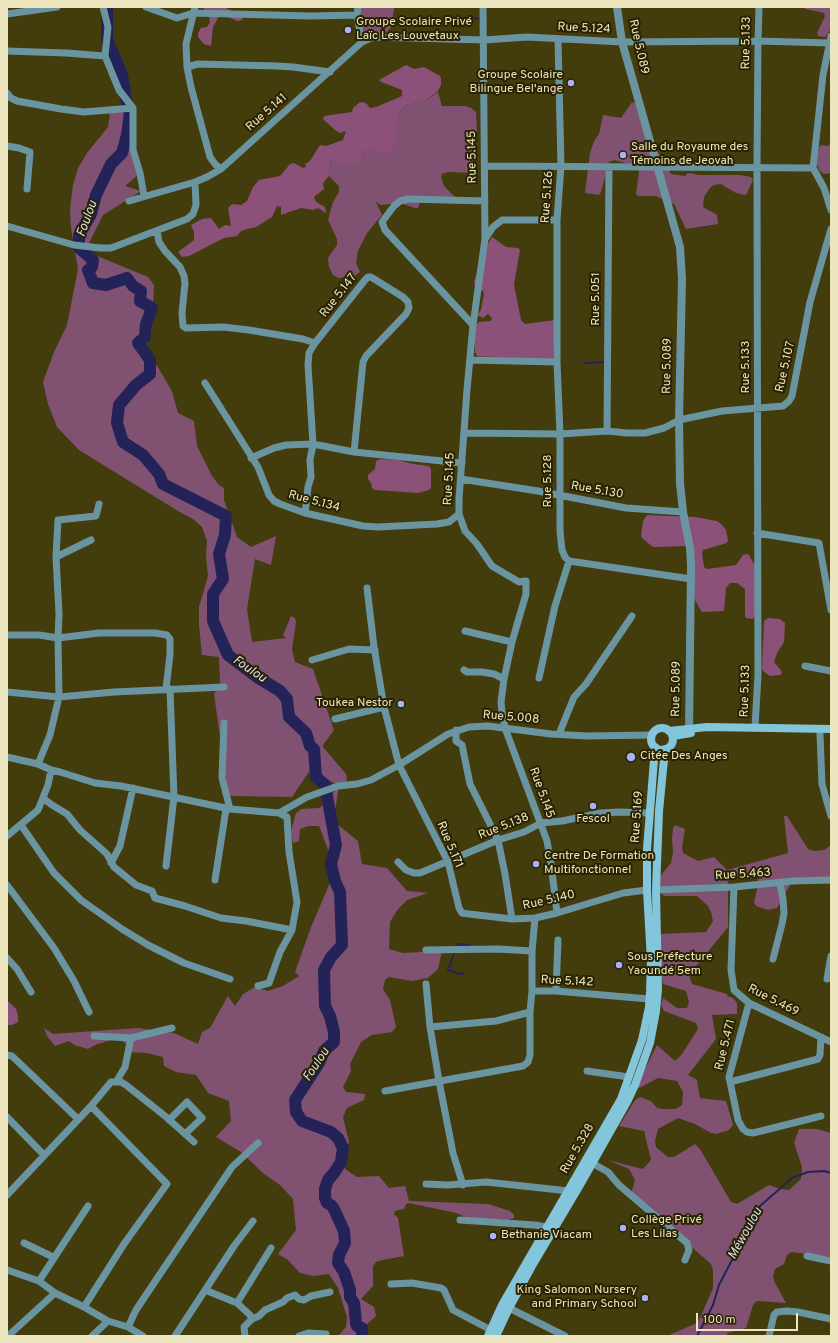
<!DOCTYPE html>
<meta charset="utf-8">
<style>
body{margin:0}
#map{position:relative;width:838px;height:1343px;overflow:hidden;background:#433c0d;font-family:Overpass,sans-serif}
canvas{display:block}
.frame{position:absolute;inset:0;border:8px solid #ece5bd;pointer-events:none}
.scale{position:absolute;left:696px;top:1313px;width:102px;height:18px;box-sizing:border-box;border:2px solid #ece5bd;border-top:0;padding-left:5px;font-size:12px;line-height:14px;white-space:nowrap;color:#ece5bd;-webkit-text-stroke:3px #282200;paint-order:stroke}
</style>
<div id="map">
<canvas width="838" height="1343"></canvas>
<div class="frame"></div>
<div class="scale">100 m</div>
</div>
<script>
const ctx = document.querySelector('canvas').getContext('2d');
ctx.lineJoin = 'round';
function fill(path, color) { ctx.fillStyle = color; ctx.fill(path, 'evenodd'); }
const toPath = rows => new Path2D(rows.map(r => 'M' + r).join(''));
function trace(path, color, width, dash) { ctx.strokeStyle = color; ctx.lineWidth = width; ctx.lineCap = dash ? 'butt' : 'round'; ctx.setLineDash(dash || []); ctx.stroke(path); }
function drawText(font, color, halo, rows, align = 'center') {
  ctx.font = font + ' Overpass,sans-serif'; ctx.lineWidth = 4; ctx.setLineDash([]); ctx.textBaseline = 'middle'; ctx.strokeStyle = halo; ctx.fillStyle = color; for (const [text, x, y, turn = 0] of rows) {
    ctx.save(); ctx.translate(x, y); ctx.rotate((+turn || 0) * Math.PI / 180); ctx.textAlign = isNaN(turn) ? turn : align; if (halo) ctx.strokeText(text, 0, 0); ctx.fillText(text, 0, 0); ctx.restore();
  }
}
fill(toPath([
 [361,7,396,7,394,9,391,27,387,32,368,37,366,35,364,32,361,17],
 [804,7,831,7,831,29,825,37,818,36,817,33,825,16,824,13,805,9],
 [438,92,442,106,465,106,471,108,476,112,477,130,472,151,474,173,448,172,442,174,441,177,444,186,455,197,447,202,420,202,418,208,415,208,400,203,381,205,376,202,382,215,367,233,358,251,356,263,360,272,354,276,339,278,333,275,329,267,328,258,337,245,337,239,328,220,333,202,339,192,339,186,329,176,331,160,334,159,361,160,364,151,370,148,381,155,400,112,407,105,425,101],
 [632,102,635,103,642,115,646,131,671,174,686,176,686,174,690,173,699,175,740,175,751,177,753,180,746,195,736,193,721,184,714,185,710,188,704,197,703,207,717,215,718,224,686,229,674,204,656,196,638,196,636,194,639,171,632,165,615,160,609,162,601,192,599,195,585,193,590,153,594,141,599,134,603,115,621,118],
 [133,108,132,141,140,173,125,186,141,191,103,215,85,251,148,277,154,285,152,329,146,347,172,391,178,413,194,421,197,446,212,476,219,485,224,488,224,500,237,537,251,547,276,536,271,565,255,559,247,609,252,642,286,638,283,635,291,616,295,618,296,622,292,649,295,662,313,669,334,730,323,745,323,747,346,774,347,780,346,783,339,786,335,811,337,824,358,841,362,864,387,868,407,891,428,893,407,900,398,909,390,922,389,949,403,953,442,951,438,969,428,978,412,981,389,977,385,980,383,989,390,1000,396,1027,392,1032,372,1035,361,1042,350,1064,351,1071,343,1087,346,1092,365,1094,364,1100,347,1108,343,1117,349,1142,344,1157,345,1169,357,1177,379,1176,389,1188,405,1186,409,1201,488,1204,510,1211,514,1215,514,1218,508,1220,468,1218,456,1213,409,1203,406,1204,404,1209,395,1211,394,1214,398,1218,404,1256,382,1260,376,1262,373,1266,373,1286,361,1299,374,1307,376,1316,365,1326,365,1336,334,1336,339,1335,346,1327,347,1317,338,1288,329,1274,313,1276,300,1273,288,1260,278,1254,296,1230,293,1199,280,1185,264,1174,241,1152,216,1137,231,1121,229,1101,208,1093,196,1075,176,1072,164,1066,163,1057,147,1053,125,1052,126,1044,121,1040,111,1040,95,1045,88,1049,74,1045,69,1041,55,1046,47,1036,44,1028,53,1034,138,1028,174,1033,198,1044,202,1032,210,1028,228,996,235,1006,243,994,255,987,268,991,283,986,299,976,295,972,311,927,332,878,332,860,319,826,309,826,300,829,299,841,293,843,291,831,296,813,301,809,320,808,339,786,313,771,308,773,292,797,231,796,228,794,214,694,220,683,219,657,202,655,199,625,199,607,208,576,206,556,207,541,202,527,193,519,178,511,79,450,57,427,48,404,43,382,54,352,67,325,78,269,71,228,70,209,73,185,78,168,87,153,108,127,110,115,107,111],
 [831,139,831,173,824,174,819,170,816,161,819,148,821,145,829,146],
 [784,816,787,816,808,849,814,851,824,850,831,845,831,884,794,878,777,908,768,910,756,906,754,902,757,890,759,874,733,877,728,881,728,927,689,975,692,984,727,994,727,996,733,998,737,1003,737,1014,712,1015,716,1039,688,1075,697,1080,700,1098,726,1101,733,1125,729,1130,716,1134,711,1133,695,1124,678,1118,658,1129,655,1141,656,1147,658,1149,668,1157,674,1157,695,1144,700,1149,731,1202,737,1204,769,1185,780,1189,789,1190,801,1179,802,1167,794,1143,799,1129,817,1129,831,1133,831,1257,792,1252,787,1255,784,1264,775,1269,773,1277,775,1283,786,1303,757,1301,753,1305,746,1328,727,1333,728,1336,667,1336,697,1323,700,1318,713,1288,713,1270,711,1264,631,1194,635,1180,629,1169,607,1160,643,1169,651,1160,644,1131,619,1126,635,1100,640,1097,651,1101,657,1108,663,1109,676,1109,682,1105,683,1092,677,1081,658,1078,637,1089,638,1083,657,1045,675,1061,682,1054,698,1029,696,1023,664,1011,661,1005,663,998,677,1008,687,1008,689,1002,686,991,663,984,655,940,658,934,706,932,713,921,711,912,708,906,697,896,664,896,660,891,658,879,671,863,673,852,672,839,673,828,675,825,685,829,682,848,683,853,698,861,714,857,727,870,788,853]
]), '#815171');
fill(toPath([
 [203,7,227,7,227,9,241,14,243,17,242,20,238,21,220,14,213,27,211,46,204,44,198,37,198,33,201,28,207,27,210,22,209,16],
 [406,65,414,69,424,67,440,76,441,79,441,85,438,91,425,101,407,105,400,112,396,121,398,129,394,147,388,154,381,155,370,149,364,151,361,160,355,164,339,163,334,159,331,160,329,176,323,183,324,189,314,197,316,202,325,207,326,213,318,208,313,210,301,208,281,215,281,207,277,206,272,217,256,227,247,229,241,231,237,236,224,238,189,256,182,257,178,252,194,240,194,232,191,225,202,219,211,218,219,229,225,225,231,226,228,208,232,204,241,205,247,201,253,187,259,180,280,176,290,164,294,163,303,168,306,167,305,164,310,161,320,145,326,146,343,140,346,131,340,133,335,130,323,119,324,116,352,112,353,108,360,102,366,103,370,108,376,107,402,96,402,90,381,82,379,80],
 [492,237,506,247,518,248,520,250,514,285,521,320,525,324,555,320,553,360,477,356,475,352,475,326,479,322,491,321,492,318,488,314,483,318,477,315,481,310,484,294,483,291,475,287,474,281,486,247],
 [380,459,398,460,413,464,429,466,431,469,431,488,429,490,418,493,375,490,372,488,371,483,368,479,368,475,375,469,376,461],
 [647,515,695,517,717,521,722,525,726,530,728,540,727,543,703,550,702,553,704,567,707,569,736,565,743,555,746,554,749,555,756,568,755,617,752,619,746,618,745,615,745,589,737,583,730,583,726,588,724,611,702,612,700,609,695,600,691,588,688,546,653,547,643,539,641,536,643,521],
 [768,618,780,619,785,623,784,642,777,653,774,662,780,669,782,673,780,675,770,676,764,672,762,669,764,621],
 [7,1000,16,1009,18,1015,18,1022,12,1025,7,1025]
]), '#8b5178');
trace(toPath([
 [475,18,481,19],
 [584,363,607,362],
 [457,947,458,944,470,945],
 [455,951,448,970,461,974,464,973],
 [697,1336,713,1305,719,1285,760,1206,792,1178,808,1172,824,1171,831,1173]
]), '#242359', 2);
trace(toPath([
 [107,7,107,39,122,75,128,109,130,112,127,135,122,153,111,164,96,195,91,214,79,235,79,248,93,260,92,267,88,270,93,283,106,285,127,278,133,286,141,291,140,301,152,308,146,324,145,337,138,343,150,360,150,374,136,385,119,405,117,423,123,442,143,455,159,474,163,484,226,516,225,535,219,554,223,579,213,594,213,621,228,655,257,677,280,691,287,699,289,717,306,733,310,746,314,749,316,777,325,785,336,845,331,864,335,881,340,892,342,945,331,957,324,970,325,1006,330,1016,334,1032,334,1042,324,1051,319,1063,295,1100,296,1112,302,1121,331,1132,338,1138,343,1148,341,1162,334,1173,328,1180,325,1189,325,1198,327,1203,331,1205,334,1209,344,1231,345,1243,339,1255,338,1263,344,1272,350,1290,350,1297,354,1303,356,1323,357,1326,362,1328,362,1336]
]), '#242359', 12);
trace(toPath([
 [103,7,108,27,105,56,119,90,133,108,133,150,140,173,144,196],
 [146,7,177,18,193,13,311,16,357,15],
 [195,7,186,44,187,67,191,87,210,157,215,164,221,169],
 [483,7,485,239,473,325,467,390,459,499,459,514,465,531,477,544,492,566,519,582,526,581,526,594,512,642,504,679,501,702,502,712,505,728,547,841,551,864,557,913],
 [7,14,57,7],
 [831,36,823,75,813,168,824,188,831,210],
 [362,42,373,37,484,40,527,37,622,42,758,41,829,43],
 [7,51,66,53,105,56],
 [187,67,198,64,277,66,293,67,330,72],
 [7,93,11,98,17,101,61,109,84,112,133,108],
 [7,146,19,148,30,152,27,189],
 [485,166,813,168],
 [129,201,195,182,207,177,221,169,362,42,357,15,358,7],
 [7,226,74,245,100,248,111,248,187,219,193,214,196,205,195,182],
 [157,231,159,242,165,251,180,267,184,276,185,283,182,313,183,326,186,328,223,327,249,330,303,339,315,343],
 [485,239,493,227,502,220,557,220],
 [473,325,385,230,382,222,394,206,400,201,408,199,485,201],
 [470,360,557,362,560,434,560,531,562,550,565,557,569,561,691,579],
 [557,362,557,220,561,166,558,39],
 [205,383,258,467,269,495,274,501,280,504,305,513,363,526,378,527,437,524,449,522,459,514],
 [607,431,609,167],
 [464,433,560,434,607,431,627,433,645,433,664,428,679,420,722,411,783,406,789,401,792,396,810,302,831,229],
 [251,458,274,448,286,445,313,444,354,452,462,463],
 [461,479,538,491,626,508,683,512],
 [305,513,308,487,311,477,310,460,313,444,308,365,309,353,315,343,365,280,368,277,371,277,403,297,408,302,409,308,406,314,366,356,363,362,354,452],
 [757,533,819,543,831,610],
 [56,557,91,540],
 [367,588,374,647,384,707,399,765,448,862,459,908,462,913,469,914,512,919],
 [465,631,512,642],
 [7,635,39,635,58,638,99,633,155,633,167,635,170,639,170,654,166,689],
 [312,660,349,649,375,650],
 [805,666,831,671],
 [464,670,467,672,482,672,494,674,504,679],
 [539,678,555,606,569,561],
 [7,692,59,697,114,692,224,687],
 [335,719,384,707],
 [224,723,222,778,230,809],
 [755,727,758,675,757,167,758,41,759,7],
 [456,730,456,741,462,745,470,784,498,840,505,874,512,919,535,918,557,913,623,893,647,890],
 [559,734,574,697,586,684,632,616],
 [820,734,822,784,831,816],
 [7,757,38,764,51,770,60,772,95,783,121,786,230,809,279,813,307,797,338,786,357,784,371,780,399,765,448,734,469,727,488,726,551,734,587,736,652,735],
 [38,764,50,735,59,697,58,638,59,614,56,557,58,520,96,516,99,504],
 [43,798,52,805,67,814,80,830,107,854,114,867,136,885,152,891,155,898,185,906,221,918,246,921,292,930],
 [21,825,54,873,81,900,122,929,148,945,184,963,230,979],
 [7,836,38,810,48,785,51,770],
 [398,862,406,870,414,873,420,873,498,840,524,832,541,823,562,821,601,813,619,812,649,813],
 [111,863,120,846,133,788],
 [166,866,174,797,170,689],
 [215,880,226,809],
 [7,885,54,948,74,981,89,1012],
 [734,887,731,970,734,990,749,1003,831,1042],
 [656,890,734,887,793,881,831,880],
 [535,918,532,951,532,991,556,991,649,999],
 [426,950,497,949,532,951],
 [7,958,17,969,31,992],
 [773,959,782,924,784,913,783,899,780,883],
 [827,979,831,956],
 [426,984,430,1027,439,1081,453,1153,463,1185],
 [258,986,269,983,280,952,292,930,297,902,289,852,287,817,279,813],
 [556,991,558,940],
 [749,1003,729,1077,738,1120,743,1129,747,1132,753,1133,821,1116],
 [430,1027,496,1021,530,1012],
 [94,1036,131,1038],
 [7,1055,12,1056,78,1119],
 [587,1071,629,1077],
 [116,1082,125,1067,131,1038,172,1028],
 [730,1082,818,1059,820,1055,821,1037],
 [385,1091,523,1066,528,1062,530,1055,530,1012,532,991],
 [7,1117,44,1155],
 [169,1120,187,1102,202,1118,185,1134],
 [592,1163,608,1172,619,1185,687,1243,689,1250,685,1260],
 [426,1184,448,1185,486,1182,569,1191],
 [7,1195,91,1106,111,1082,121,1082,126,1085,165,1116,194,1142],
 [460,1220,535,1225,547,1227],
 [24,1243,53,1257],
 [807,1256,831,1261],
 [7,1270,39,1281,55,1293,84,1307,108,1321,128,1327,143,1336],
 [39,1281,88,1206],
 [391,1284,412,1283,441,1288,444,1290,453,1310,491,1330],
 [205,1290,237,1303,250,1315,252,1319],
 [237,1303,271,1248],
 [84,1307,124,1244,167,1184,91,1106],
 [509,1308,565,1336],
 [128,1327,136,1310,154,1283,232,1167,258,1143],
 [8,1336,55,1293],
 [92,1336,108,1321],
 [175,1336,234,1246,253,1221],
 [245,1336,244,1327,252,1319,259,1316,265,1310,283,1302,287,1298,295,1295,299,1299,304,1300,311,1296,330,1292],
 [299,1336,308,1333,326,1334],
 [769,1336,774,1315,777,1312,787,1311,798,1312,831,1319]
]), '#6b94a1', 7);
trace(toPath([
 [617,7,622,42,680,247,682,279,679,420,680,483,683,512,690,548,691,565,689,733]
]), '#6b94a1', 8);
trace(toPath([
 '651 739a11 11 0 1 1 22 0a11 11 0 1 1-22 0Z',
 [669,731,707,727,831,729],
 [673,736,691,733],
 [488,1336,502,1305,621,1099,642,1040,649,1007,650,992,651,961,647,890,647,849,655,747],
 [496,1336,509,1308,532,1266,580,1185,627,1102,635,1085,650,1043,656,1011,658,989,656,890,659,811,665,749]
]), '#83c5da', 8);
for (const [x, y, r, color] of [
 [348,30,4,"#aab0fb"],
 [571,83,4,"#aab0fb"],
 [623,155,4,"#aab0fb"],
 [401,704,4,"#aab0fb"],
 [631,757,5,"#aab0fb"],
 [593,806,4,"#aab0fb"],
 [536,864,4,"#aab0fb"],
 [619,965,4,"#aab0fb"],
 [623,1228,4,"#aab0fb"],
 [493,1236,4,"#aab0fb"],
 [645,1298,4,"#aab0fb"]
]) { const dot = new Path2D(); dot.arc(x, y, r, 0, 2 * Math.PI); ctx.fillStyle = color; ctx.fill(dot); trace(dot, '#282200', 1.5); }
drawText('12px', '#ece5bd', '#282200', [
 ["Groupe Scolaire Privé",356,23],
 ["Laïc Les Louvetaux",356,37],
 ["Groupe Scolaire",563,76,"right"],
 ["Bilingue Bel'ange",563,90,"right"],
 ["Salle du Royaume des",631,148],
 ["Témoins de Jeovah",631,162],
 ["Toukea Nestor",393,704,"right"],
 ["Citée Des Anges",640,757],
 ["Fescol",593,820,"center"],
 ["Centre De Formation",544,857],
 ["Multifonctionnel",544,871],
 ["Sous Préfecture",627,958],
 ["Yaoundé 5em",627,972],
 ["Collège Privé",631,1221],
 ["Les Lilas",631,1235],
 ["Bethanie Viacam",501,1236],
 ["King Salomon Nursery",637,1291,"right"],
 ["and Primary School",637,1305,"right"]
], 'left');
drawText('12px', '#ece5bd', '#282200', [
 ["Rue 5.124",584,29,3],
 ["Rue 5.133",747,43,-89],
 ["Rue 5.089",638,47,77],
 ["Rue 5.141",267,113,-41],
 ["Rue 5.145",473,157,-91],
 ["Rue 5.126",548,197,-86],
 ["Rue 5.147",339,296,-52],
 ["Rue 5.051",597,299,-90],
 ["Rue 5.089",668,366,-89],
 ["Rue 5.133",747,367,-90],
 ["Rue 5.107",786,367,-77],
 ["Rue 5.145",450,479,-87],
 ["Rue 5.128",549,481,-90],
 ["Rue 5.130",597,491,10],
 ["Rue 5.134",314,502,15],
 ["Rue 5.089",677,689,-89],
 ["Rue 5.133",746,691,-88],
 ["Rue 5.008",511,718,5],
 ["Rue 5.145",541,793,70],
 ["Rue 5.169",638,817,-86],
 ["Rue 5.138",504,827,-22],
 ["Rue 5.171",449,845,67],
 ["Rue 5.463",743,875,-4],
 ["Rue 5.140",549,901,-13],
 ["Rue 5.142",567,982,3],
 ["Rue 5.469",773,1001,27],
 ["Rue 5.471",726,1045,-76],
 ["Rue 5.328",578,1149,-60]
]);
drawText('italic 13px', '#daddef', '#282200', [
 ["Foulou",88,219,-70],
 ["Foulou",249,670,34],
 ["Foulou",317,1065,-57],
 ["Méwoulou",746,1234,-61]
]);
</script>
